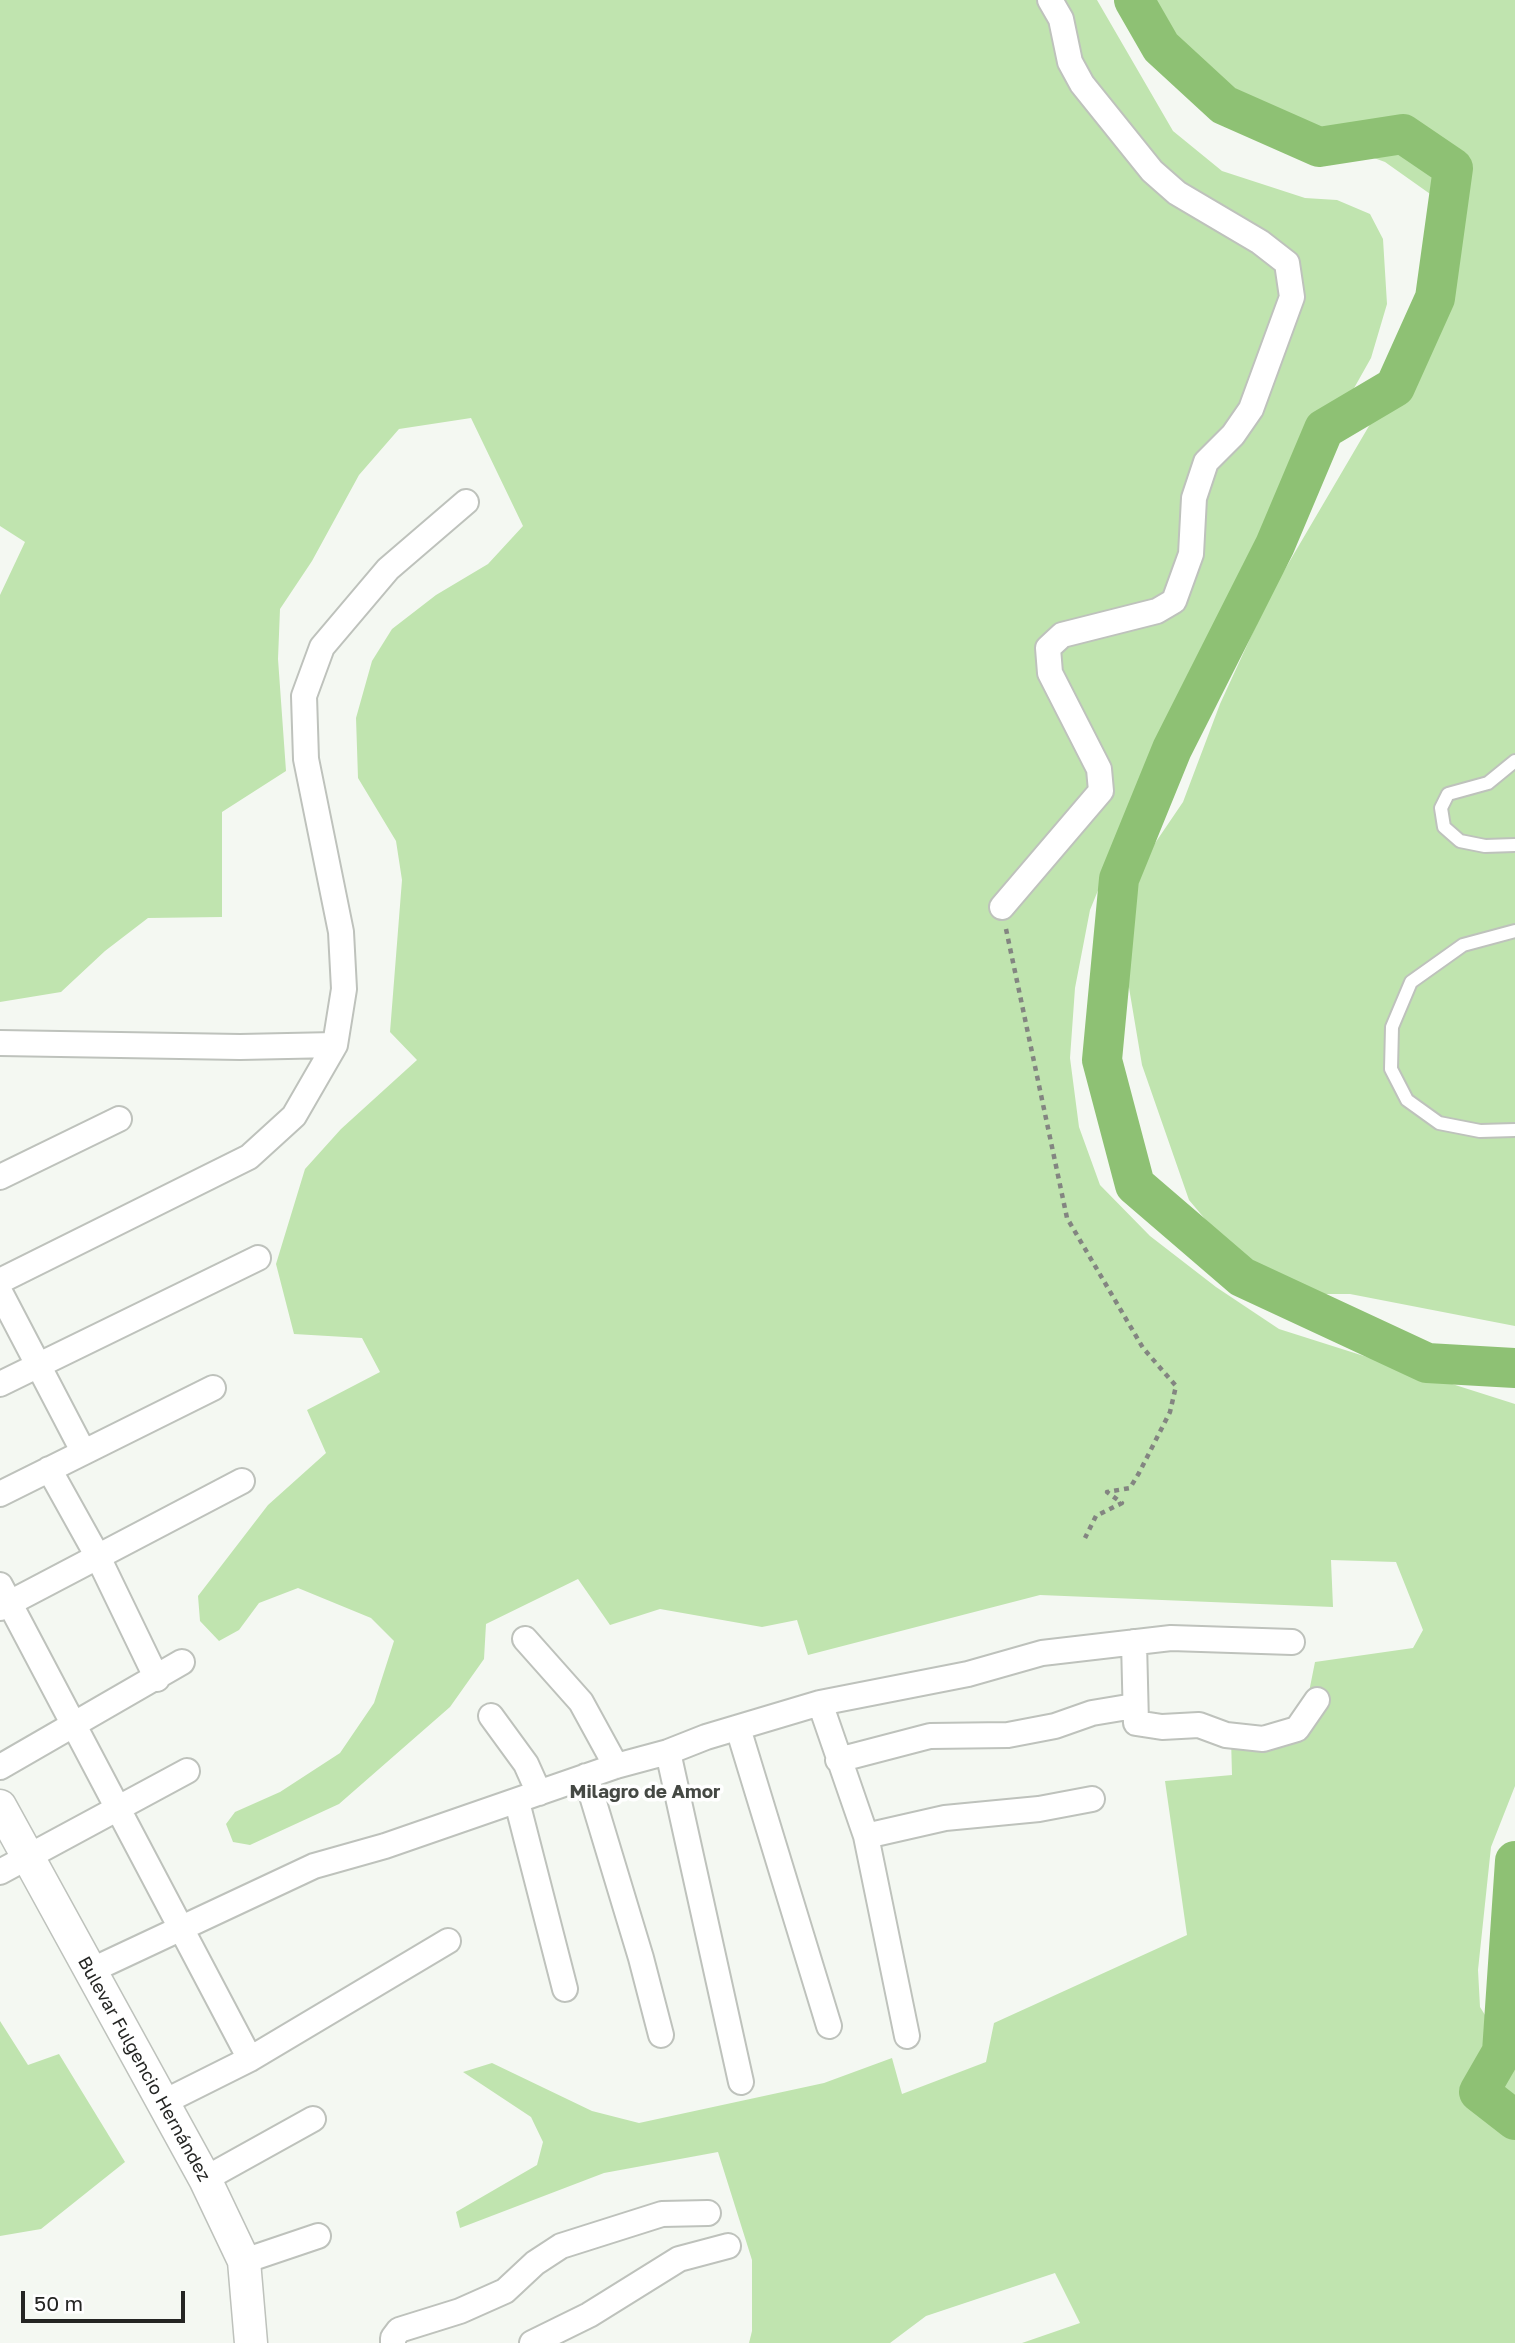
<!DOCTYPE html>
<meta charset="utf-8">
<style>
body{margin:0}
#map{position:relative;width:1515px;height:2343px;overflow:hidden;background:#f4f8f2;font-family:"Golos Text",sans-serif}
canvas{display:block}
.scale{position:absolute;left:21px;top:2291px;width:164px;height:32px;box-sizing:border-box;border:4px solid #242523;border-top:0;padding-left:9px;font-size:21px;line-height:24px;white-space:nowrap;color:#242523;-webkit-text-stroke:5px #fff;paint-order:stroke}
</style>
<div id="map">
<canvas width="1515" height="2343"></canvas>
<div class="scale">50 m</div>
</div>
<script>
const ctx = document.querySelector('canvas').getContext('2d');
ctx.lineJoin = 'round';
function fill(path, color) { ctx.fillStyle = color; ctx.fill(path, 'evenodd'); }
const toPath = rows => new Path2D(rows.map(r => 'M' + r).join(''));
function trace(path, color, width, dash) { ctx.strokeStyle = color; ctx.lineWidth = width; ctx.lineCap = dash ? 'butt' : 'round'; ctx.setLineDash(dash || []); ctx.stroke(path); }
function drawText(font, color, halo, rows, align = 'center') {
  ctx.font = font + ' "Golos Text",sans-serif'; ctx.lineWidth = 7; ctx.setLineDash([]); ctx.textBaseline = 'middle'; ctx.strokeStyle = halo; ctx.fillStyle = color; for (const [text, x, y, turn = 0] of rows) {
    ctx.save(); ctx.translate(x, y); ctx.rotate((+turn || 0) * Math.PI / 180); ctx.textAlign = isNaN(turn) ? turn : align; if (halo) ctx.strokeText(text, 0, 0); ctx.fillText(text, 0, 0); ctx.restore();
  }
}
fill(toPath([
 [0,0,1097,0,1173,131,1222,171,1305,198,1337,200,1370,214,1383,239,1387,304,1371,358,1228,612,1165,757,1112,856,1090,910,1075,988,1070,1058,1079,1127,1100,1185,1150,1236,1216,1287,1279,1329,1515,1404,1515,1786,1491,1847,1478,1970,1480,2007,1515,2063,1515,2343,1022,2343,1080,2323,1055,2273,926,2316,890,2343,749,2343,752,2331,752,2260,718,2152,604,2173,460,2228,456,2212,537,2165,543,2142,531,2117,463,2072,492,2063,592,2111,639,2123,824,2083,892,2058,902,2094,986,2062,994,2023,1187,1935,1165,1781,1232,1775,1231,1738,1301,1732,1315,1662,1413,1648,1423,1630,1396,1562,1331,1560,1333,1607,1040,1595,808,1655,797,1620,762,1627,660,1609,610,1625,578,1579,486,1624,484,1659,450,1707,339,1804,250,1845,233,1842,226,1824,235,1812,280,1792,340,1753,374,1703,394,1641,371,1618,298,1588,259,1603,239,1630,219,1641,200,1621,198,1596,268,1505,326,1453,307,1410,380,1372,362,1338,294,1334,276,1264,305,1169,341,1129,417,1060,390,1032,402,880,396,841,358,778,356,718,372,661,392,629,436,595,488,564,523,526,471,418,399,429,359,475,312,561,280,609,278,659,286,771,222,812,222,917,148,918,105,951,61,992,0,1002,0,595,25,542,0,526],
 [1151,0,1515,0,1515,1326,1350,1294,1301,1294,1259,1283,1189,1200,1142,1065,1125,964,1124,920,1149,852,1183,802,1220,704,1271,593,1376,414,1402,385,1430,343,1449,297,1456,233,1433,196,1385,162,1325,140,1236,124,1210,98,1164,31],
 [0,2021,28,2065,59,2054,125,2162,41,2229,0,2236]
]), '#c0e4af');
trace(toPath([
 [1134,0,1161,47,1224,105,1319,147,1403,134,1453,168,1435,298,1395,387,1324,429,1275,545,1172,749,1119,879,1102,1060,1135,1185,1242,1277,1427,1363,1515,1368],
 [1515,1861,1502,2052,1479,2092,1515,2120]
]), '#8ec174', 40);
const service = toPath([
 [1515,761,1488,783,1448,794,1441,808,1444,827,1460,841,1485,846,1515,845],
 [1515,931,1463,945,1411,982,1392,1027,1391,1069,1407,1100,1439,1123,1480,1131,1515,1130]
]);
const minor = toPath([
 [1002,907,1101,791,1099,769,1050,673,1048,648,1062,635,1157,611,1174,601,1191,554,1194,498,1206,462,1233,435,1251,409,1292,297,1287,263,1260,242,1177,193,1152,171,1082,84,1070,62,1061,19,1050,0],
 [0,1043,240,1047,335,1045],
 [0,1177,119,1119],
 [0,1281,249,1157,294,1116,335,1045,344,989,341,932,306,759,304,696,322,647,388,569,466,502],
 [0,1292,83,1451],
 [0,1384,258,1258],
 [49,1469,98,1557,157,1679],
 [0,1494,213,1388],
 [0,1585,250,2059],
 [0,1608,242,1481],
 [525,1639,581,1702,616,1766],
 [1134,1642,1136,1723,1162,1727,1199,1725,1226,1735,1263,1739,1297,1729,1317,1700],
 [820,1703,866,1836,907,2036],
 [491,1716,526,1764,539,1793],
 [738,1728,829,2026],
 [668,1752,741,2082],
 [838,1760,930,1736,1008,1735,1055,1726,1092,1713,1134,1706],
 [0,1767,182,1662],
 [586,1776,641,1958,661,2035],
 [517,1802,565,1989],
 [866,1836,945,1818,1039,1809,1092,1799],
 [0,1872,187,1771],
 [90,1971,314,1866,385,1846,616,1766,668,1752,706,1737,820,1703,968,1674,1042,1653,1171,1638,1292,1642],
 [164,2102,250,2059,448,1941],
 [205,2179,313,2119],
 [244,2261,318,2236],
 [393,2343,393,2338,399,2330,460,2311,505,2291,535,2263,561,2246,662,2214,708,2213],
 [532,2343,589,2315,679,2259,728,2246]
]);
const tertiary = toPath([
 [0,1806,205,2179,244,2261,251,2343]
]);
trace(service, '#bec2bc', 16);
trace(minor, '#bec2bc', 28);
trace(tertiary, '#bec2bc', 35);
trace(toPath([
 [1006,929,1067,1218,1143,1348,1176,1386,1170,1412,1139,1473,1130,1488,1107,1492,1122,1503,1096,1516,1085,1538]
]), '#838581', 4.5, [5, 5]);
trace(service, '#fff', 12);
trace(minor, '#fff', 24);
trace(tertiary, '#fff', 32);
drawText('18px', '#242523', '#fff', [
 ["Bulevar Fulgencio Hernández",144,2069,61]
]);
drawText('bold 19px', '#454944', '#fff', [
 ["Milagro de Amor",645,1792]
]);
</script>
